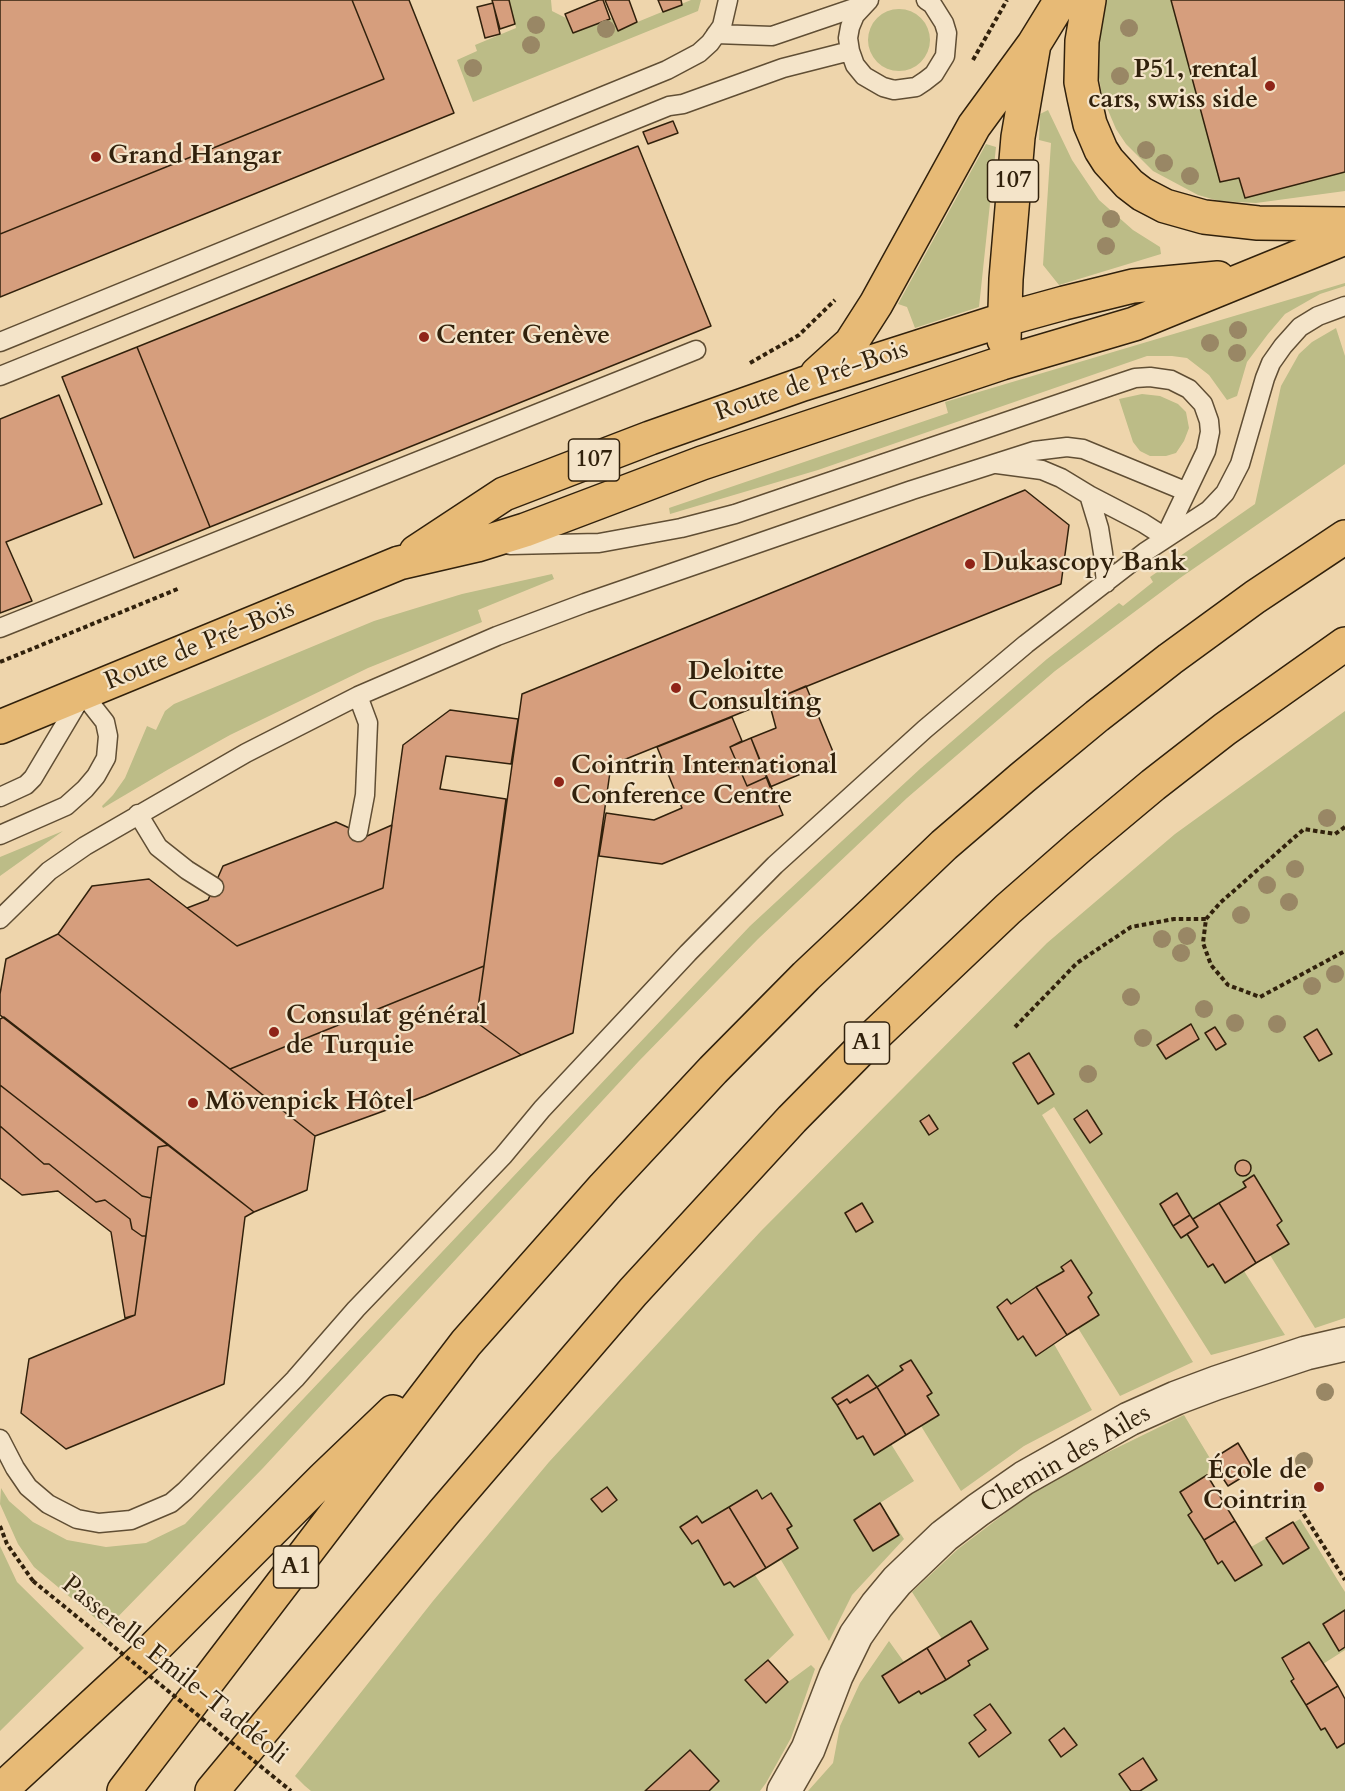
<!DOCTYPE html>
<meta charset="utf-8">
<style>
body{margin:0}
canvas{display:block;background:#eed5ac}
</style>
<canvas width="1345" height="1791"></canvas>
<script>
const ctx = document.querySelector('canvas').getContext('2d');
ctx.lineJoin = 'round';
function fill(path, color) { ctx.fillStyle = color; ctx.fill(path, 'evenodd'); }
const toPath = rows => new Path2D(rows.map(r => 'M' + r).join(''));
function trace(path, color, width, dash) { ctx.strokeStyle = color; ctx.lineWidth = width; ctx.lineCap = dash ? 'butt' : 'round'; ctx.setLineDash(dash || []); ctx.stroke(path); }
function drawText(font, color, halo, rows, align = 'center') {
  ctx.font = font + ' Cardo,serif'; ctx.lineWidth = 4.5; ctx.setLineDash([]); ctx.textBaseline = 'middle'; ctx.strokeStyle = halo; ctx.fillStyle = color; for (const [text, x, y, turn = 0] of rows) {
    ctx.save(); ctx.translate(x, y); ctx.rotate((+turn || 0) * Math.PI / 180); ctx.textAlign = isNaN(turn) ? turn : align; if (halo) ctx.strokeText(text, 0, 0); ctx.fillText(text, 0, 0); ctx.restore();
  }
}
fill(toPath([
 [509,0,551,0,552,11,566,18,573,33,613,18,618,30,691,0,701,0,698,11,473,102,457,60,477,51,475,45,516,28],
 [1106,0,1171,0,1220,182,1239,178,1245,198,1345,172,1345,191,1256,203,1219,201,1198,195,1153,171,1126,144,1116,129,1102,96,1096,58],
 '868 40a31 31 0 1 1 62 0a31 31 0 1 1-62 0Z',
 [1048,110,1072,160,1099,200,1133,230,1160,247,1161,254,1059,285,1043,265,1051,143,1039,140,1040,114],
 [986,144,996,147,979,307,915,328,907,307,898,304],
 [1345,283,1345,286,1320,294,1285,314,1268,334,1247,362,1237,396,1227,400,1209,375,1187,358,1172,356,1147,356,818,470,670,514,669,508,948,413,945,402],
 [1336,328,1345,356,1345,464,1180,578,1055,671,907,798,758,939,639,1061,263,1468,107,1628,34,1567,18,1544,0,1504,1,1488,9,1501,33,1522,67,1540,106,1547,146,1543,185,1524,750,926,921,768,1047,659,1119,603,1123,606,1153,582,1150,577,1255,504,1281,386,1299,354,1312,342],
 [1142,394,1160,396,1178,404,1186,412,1189,428,1184,441,1176,453,1166,456,1150,456,1140,451,1133,442,1119,399],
 [552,574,554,579,478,610,482,622,368,668,230,735,169,769,103,808,102,806,113,795,125,778,147,726,156,730,165,711,174,704,374,621,462,594],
 [1345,711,1345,1318,1315,1328,1270,1255,1244,1271,1285,1335,1211,1355,1054,1107,1042,1115,1193,1362,1120,1396,1078,1328,1054,1344,1092,1410,1024,1446,961,1491,921,1426,891,1444,914,1481,880,1503,904,1539,852,1595,829,1641,781,1560,755,1575,794,1635,768,1660,788,1682,811,1665,815,1669,791,1738,766,1783,760,1791,311,1791,305,1786,295,1776,433,1601,549,1462,761,1231,1047,943,1175,834],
 [63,831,0,876,0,857],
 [1184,1415,1211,1460,1207,1475,1251,1547,1300,1519,1345,1592,1345,1650,1323,1664,1345,1699,1345,1791,808,1791,833,1763,840,1726,860,1683,889,1641,904,1662,942,1639,912,1592,958,1549,1033,1492,1090,1461],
 [0,1546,17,1582,84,1648,0,1731]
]), '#bcbc87');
const building = toPath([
 [0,0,352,0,384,79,0,234,0,0],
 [352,0,409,0,454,113,0,297,0,234,384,79,352,0],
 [492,0,509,0,515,24,500,29,492,0],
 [599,0,603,0,610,19,573,33,565,14,599,0],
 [605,0,629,0,637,22,618,31,605,0],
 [658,0,681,0,682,5,663,12,658,0],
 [1171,0,1345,0,1345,172,1245,198,1239,178,1220,182,1171,0],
 [493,3,500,34,485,38,477,7,493,3],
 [673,121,678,133,648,144,643,132,673,121],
 [638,146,711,326,210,527,137,347,638,146],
 [137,347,210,527,134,558,62,377,137,347],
 [59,395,102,504,6,542,32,601,0,613,0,419,59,395],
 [1025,490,1069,525,1061,584,611,765,573,1033,521,1055,476,1022,522,694,1025,490],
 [806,686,836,759,770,787,751,738,776,728,769,702,806,686],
 [450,710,518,719,511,764,446,756,440,789,506,799,484,966,230,1069,58,934,92,886,149,879,237,946,383,888,403,745,450,710],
 [732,717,742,741,730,747,747,786,767,777,783,815,662,864,599,856,606,813,654,820,682,808,657,747,732,717],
 [751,738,767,777,747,786,730,747,751,738],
 [336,822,367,836,392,825,383,888,237,946,187,908,208,900,223,866,336,822],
 [58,934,315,1136,307,1190,254,1212,0,1015,0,994,6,959,58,934],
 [484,966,476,1022,521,1055,425,1096,315,1136,230,1069,484,966],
 [4,1017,169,1145,158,1147,151,1198,142,1196,0,1085,0,1019,4,1017],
 [1191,1024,1199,1039,1166,1059,1157,1045,1191,1024],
 [1215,1027,1226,1044,1216,1050,1205,1033,1215,1027],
 [1317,1029,1332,1054,1319,1061,1304,1037,1317,1029],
 [1029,1053,1054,1094,1038,1104,1013,1063,1029,1053],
 [0,1085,142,1196,151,1198,146,1236,142,1236,132,1229,130,1219,105,1200,96,1202,49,1164,44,1164,0,1126,0,1085],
 [1087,1110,1102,1134,1090,1143,1074,1119,1087,1110],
 [929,1115,938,1129,929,1135,920,1121,929,1115],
 [0,1126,44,1164,49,1164,96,1202,105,1200,130,1219,132,1229,142,1236,146,1236,135,1315,125,1318,111,1232,58,1191,22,1195,0,1178,0,1126],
 [169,1145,254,1212,245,1217,224,1384,66,1449,21,1413,29,1359,135,1315,158,1147,169,1145],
 '1235 1168a8 8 0 1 1 16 0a8 8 0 1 1-16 0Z',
 [1254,1175,1282,1221,1277,1225,1289,1244,1256,1263,1219,1203,1246,1187,1243,1182,1254,1175],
 [1177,1193,1190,1215,1173,1226,1160,1204,1177,1193],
 [862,1203,873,1222,856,1232,845,1213,862,1203],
 [1219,1203,1256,1263,1225,1283,1213,1264,1208,1267,1187,1234,1198,1227,1193,1219,1219,1203],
 [1190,1215,1198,1227,1181,1238,1173,1226,1190,1215],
 [1071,1260,1092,1293,1088,1297,1099,1315,1067,1335,1036,1287,1064,1271,1061,1267,1071,1260],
 [1036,1287,1067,1335,1036,1356,1023,1336,1018,1340,997,1307,1007,1299,1011,1304,1036,1287],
 [911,1360,932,1393,927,1396,939,1415,906,1435,877,1387,903,1370,900,1366,911,1360],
 [868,1375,877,1387,850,1403,847,1399,837,1405,832,1398,868,1375],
 [877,1387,906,1435,874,1455,863,1436,857,1439,837,1405,847,1399,850,1403,877,1387],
 [1238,1443,1254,1470,1228,1486,1211,1460,1238,1443],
 [1207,1475,1235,1521,1204,1540,1188,1515,1192,1512,1180,1492,1207,1475],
 [607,1487,617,1500,602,1512,591,1499,607,1487],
 [757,1490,762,1499,771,1493,792,1526,787,1529,798,1548,766,1568,729,1507,757,1490],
 [880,1503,899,1535,873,1551,854,1520,880,1503],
 [729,1507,766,1568,734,1587,730,1582,724,1585,698,1540,692,1544,680,1527,697,1516,702,1523,729,1507],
 [1235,1521,1262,1565,1235,1581,1222,1561,1218,1564,1204,1540,1235,1521],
 [1293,1522,1309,1548,1283,1564,1266,1538,1293,1522],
 [1345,1610,1345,1647,1339,1651,1323,1624,1345,1610],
 [971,1621,988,1649,968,1661,970,1665,946,1680,927,1648,971,1621],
 [1309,1642,1338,1686,1306,1705,1291,1681,1294,1679,1282,1658,1309,1642],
 [927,1648,946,1680,921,1694,919,1691,899,1703,882,1676,927,1648],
 [768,1660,788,1682,766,1703,745,1680,768,1660],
 [1338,1686,1345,1699,1345,1743,1337,1748,1325,1728,1321,1730,1306,1705,1338,1686],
 [990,1704,1011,1733,979,1757,969,1743,986,1730,974,1715,990,1704],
 [1064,1728,1077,1745,1061,1757,1049,1740,1064,1728],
 [690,1750,719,1781,709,1791,645,1791,690,1750],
 [1143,1758,1157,1780,1140,1791,1131,1791,1119,1774,1143,1758]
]);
fill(building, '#d69e7d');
trace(building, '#31210c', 1.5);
const service = toPath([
 [869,0,855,15,850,27,848,38,850,51,855,65,864,76,883,87,894,90,916,87,925,81,934,74,945,56,947,33,944,23,932,4,926,0],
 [716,34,772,36,863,5],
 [0,342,667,70,699,53,710,43,722,26,728,0],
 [0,376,669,106,683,104,783,68,850,51],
 [997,464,1042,470,1061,478,1089,495,1099,528,1103,553,1106,583],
 [1089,495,1143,523,1165,537],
 [510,545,599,543,681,528,735,514,1114,385,1135,378,1150,377,1171,380,1189,389,1203,404,1209,421,1210,432,1206,451,1165,537],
 [0,628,696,350],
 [358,696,368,723,365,795,358,832],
 [0,797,26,785,33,778,83,694,105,722,108,736,106,758,96,776,85,789,66,806,0,835],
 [138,814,158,847,187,870,214,887],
 [0,919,49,871,85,846,246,753,358,696,497,636,585,603,912,490,1034,451,1067,447,1083,449,1185,491],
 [0,1439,15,1468,28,1487,48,1504,77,1519,99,1523,131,1520,171,1503,185,1491,295,1379,356,1309,503,1156,542,1109,688,953,775,865,925,729,1026,644,1145,552,1209,510,1225,493,1240,464,1265,378,1271,363,1283,346,1300,327,1318,316,1345,306]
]);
const minor = toPath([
 [784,1791,808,1749,836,1676,856,1635,877,1605,897,1581,944,1536,978,1510,1024,1478,1129,1419,1176,1398,1216,1383,1306,1353,1345,1344]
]);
const primary = toPath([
 [1089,0,1082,41,1081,82,1084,97,1090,124,1101,150,1108,161,1129,184,1142,194,1165,206,1204,217,1258,223,1345,224],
 [1004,340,1006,279,1018,137,1034,44,1061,0],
 [817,374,851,343,876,304,974,126,1034,44],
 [416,552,504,494,650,438,803,384,1006,319,1064,303,1133,286,1218,278],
 [0,727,399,563,477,545,525,530,702,463,1002,363,1134,324,1345,238]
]);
const motorway = toPath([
 [0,1791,144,1658,324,1478,393,1412],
 [124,1791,466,1343,604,1187,713,1070,806,976,875,911,944,845,1022,778,1097,716,1170,659,1255,597,1345,537],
 [212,1791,444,1512,633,1292,792,1119,871,1039,1008,909,1080,846,1153,785,1225,729,1345,644]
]);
trace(service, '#604e34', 21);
trace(minor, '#604e34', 36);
trace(primary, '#31210c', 36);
trace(motorway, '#31210c', 36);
trace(toPath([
 [973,60,1007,0],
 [750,363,799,335,835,300],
 [0,662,180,588],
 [1345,827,1335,834,1304,829,1220,903,1206,919,1203,943,1211,965,1228,985,1260,997,1345,951],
 [1015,1027,1077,963,1131,927,1174,919,1206,919],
 [1285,1496,1291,1494,1345,1580],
 [0,1526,7,1544,33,1581]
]), '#31210c', 4, [4.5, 3]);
trace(service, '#f4e4c9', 18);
trace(minor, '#f4e4c9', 33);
trace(primary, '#e7ba76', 33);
trace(motorway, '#e7ba76', 33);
trace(toPath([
 [33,1581,291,1791]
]), '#31210c', 4, [4.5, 3]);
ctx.fillStyle = '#998765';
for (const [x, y] of [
 [536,25],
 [1129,28],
 [606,29],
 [531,45],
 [473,68],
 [1120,76],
 [1146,150],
 [1164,163],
 [1190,176],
 [1111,219],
 [1106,246],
 [1238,330],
 [1210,343],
 [1237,353],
 [1327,818],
 [1295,869],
 [1267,885],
 [1289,902],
 [1241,915],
 [1187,936],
 [1162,939],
 [1181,953],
 [1335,974],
 [1312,986],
 [1131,997],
 [1204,1009],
 [1235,1023],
 [1277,1024],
 [1143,1038],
 [1088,1074],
 [1325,1392],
 [1304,1461]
]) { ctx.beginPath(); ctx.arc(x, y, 9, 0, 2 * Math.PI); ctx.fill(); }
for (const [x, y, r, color] of [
 [1270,86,6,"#8f2418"],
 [96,157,6,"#8f2418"],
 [424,337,6,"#8f2418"],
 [970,564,6,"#8f2418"],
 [676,688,6,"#8f2418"],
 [559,782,6,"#8f2418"],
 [274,1032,6,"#8f2418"],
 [193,1103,6,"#8f2418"],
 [1319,1487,6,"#8f2418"]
]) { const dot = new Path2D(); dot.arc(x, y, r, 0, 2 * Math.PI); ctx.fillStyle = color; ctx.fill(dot); trace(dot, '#f4e4c9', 2); }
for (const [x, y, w] of [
 [1013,181,51],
 [594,460,51],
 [867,1043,45],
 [296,1567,45]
]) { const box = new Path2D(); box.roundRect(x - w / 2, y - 21, w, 42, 4.5); ctx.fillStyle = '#f4e4c9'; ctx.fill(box); trace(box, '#31210c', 1.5); }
drawText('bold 24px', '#31210c', null, [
 ["107",1013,181],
 ["107",594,460],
 ["A1",867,1043],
 ["A1",296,1567]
]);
drawText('bold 26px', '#31210c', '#f4e4c9', [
 ["P51, rental",1258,71,"right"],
 ["cars, swiss side",1258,101,"right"],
 ["Grand Hangar",108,157],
 ["Center Genève",436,337],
 ["Dukascopy Bank",982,564],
 ["Deloitte",688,673],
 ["Consulting",688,703],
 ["Cointrin International",571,767],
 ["Conference Centre",571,797],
 ["Consulat général",286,1017],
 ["de Turquie",286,1047],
 ["Mövenpick Hôtel",205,1103],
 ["École de",1307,1472,"right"],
 ["Cointrin",1307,1502,"right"]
], 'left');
drawText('26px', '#31210c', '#f4e4c9', [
 ["Route de Pré-Bois",812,382,-19],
 ["Route de Pré-Bois",200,646,-22],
 ["Chemin des Ailes",1066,1460,-30],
 ["Passerelle Emile-Taddéoli",174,1671,39]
]);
</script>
